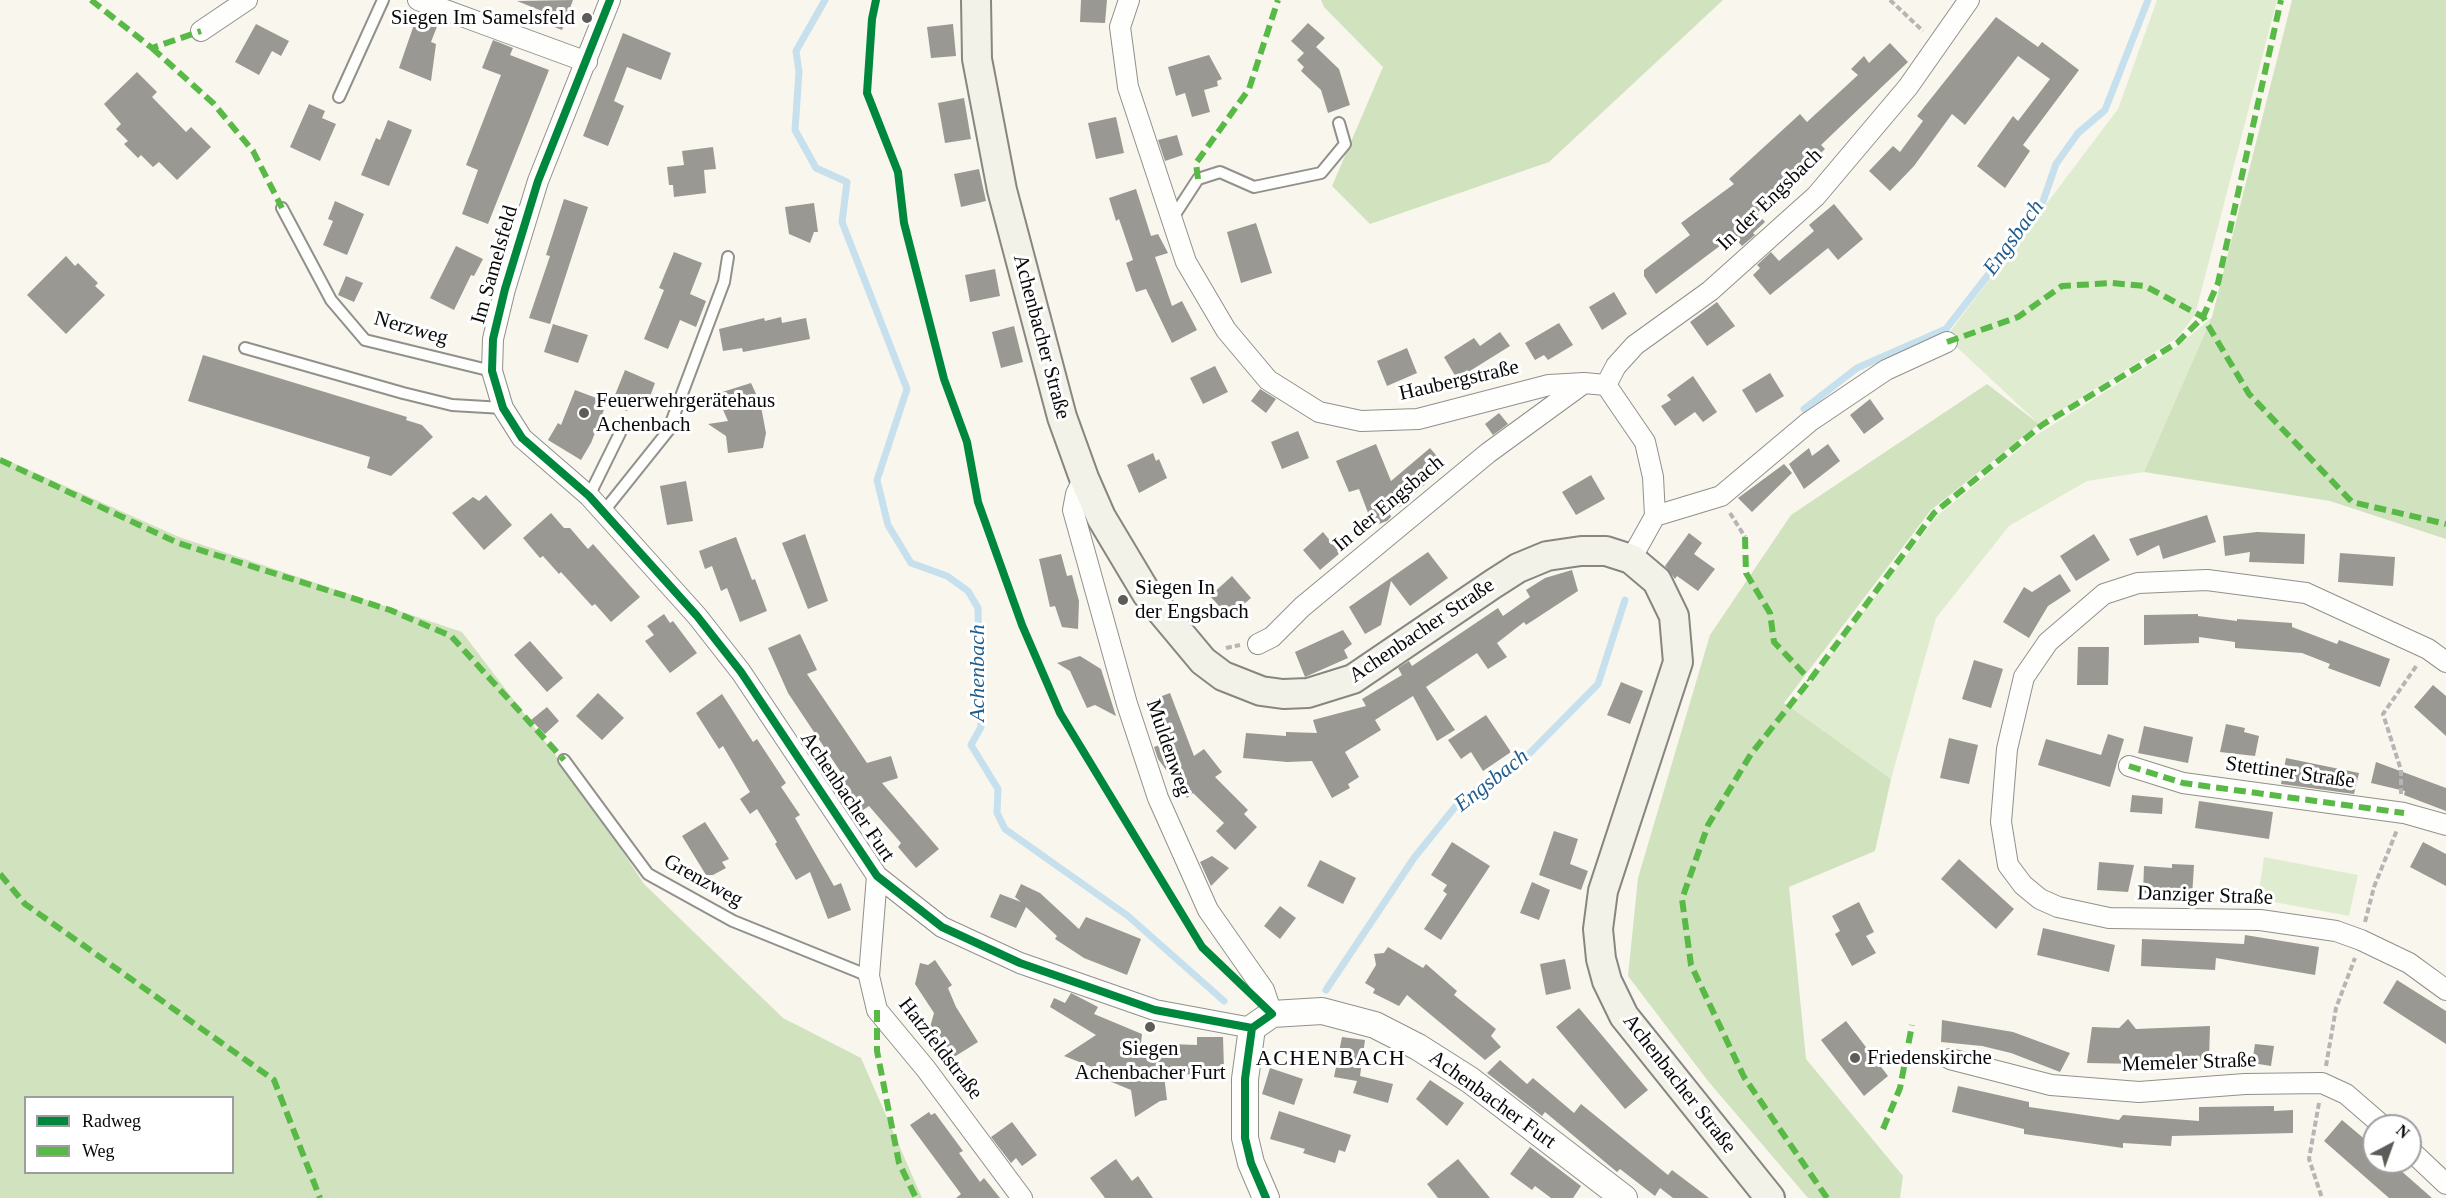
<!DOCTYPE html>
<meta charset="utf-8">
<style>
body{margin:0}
#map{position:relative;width:2446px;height:1198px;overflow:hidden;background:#f8f6ed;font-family:"Times New Roman",serif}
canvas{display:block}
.legend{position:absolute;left:24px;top:1096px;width:210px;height:78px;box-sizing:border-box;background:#fff;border:2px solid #9d9d9d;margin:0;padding:8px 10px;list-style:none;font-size:18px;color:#090909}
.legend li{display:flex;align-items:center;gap:12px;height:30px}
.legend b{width:30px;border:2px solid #9d9d9d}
.north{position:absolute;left:2362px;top:1114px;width:60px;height:60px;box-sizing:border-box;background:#fff;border:2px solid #9d9d9d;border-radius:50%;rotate:41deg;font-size:16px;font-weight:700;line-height:24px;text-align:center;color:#090909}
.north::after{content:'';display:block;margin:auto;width:21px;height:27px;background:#5d5c59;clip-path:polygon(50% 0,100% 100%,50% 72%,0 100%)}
</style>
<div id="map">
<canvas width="2446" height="1198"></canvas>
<ul class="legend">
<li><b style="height:8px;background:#00873e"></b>Radweg</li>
<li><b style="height:8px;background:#58b947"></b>Weg</li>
</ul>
<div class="north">N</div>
</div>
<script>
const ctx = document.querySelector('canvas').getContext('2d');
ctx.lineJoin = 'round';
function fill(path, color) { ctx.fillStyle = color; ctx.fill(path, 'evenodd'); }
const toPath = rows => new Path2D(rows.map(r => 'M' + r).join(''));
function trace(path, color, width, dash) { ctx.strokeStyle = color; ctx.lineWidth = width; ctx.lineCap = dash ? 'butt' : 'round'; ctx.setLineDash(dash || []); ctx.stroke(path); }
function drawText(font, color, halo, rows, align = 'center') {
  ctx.font = font + ' "Times New Roman",serif'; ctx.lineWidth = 6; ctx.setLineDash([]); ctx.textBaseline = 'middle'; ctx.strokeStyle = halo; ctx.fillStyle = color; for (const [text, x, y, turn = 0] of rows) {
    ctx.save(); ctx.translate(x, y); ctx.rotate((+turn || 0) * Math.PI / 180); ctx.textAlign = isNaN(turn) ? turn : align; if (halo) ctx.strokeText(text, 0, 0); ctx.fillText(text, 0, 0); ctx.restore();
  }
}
fill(toPath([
 [2157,0,2277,0,2195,315,2177,338,2039,424,1946,337,2118,109],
 [2212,317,2144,472,2087,481,2009,526,1936,618,1891,779,1790,708,1937,516,2035,436,2177,347],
 [2264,857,2358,875,2349,916,2258,899]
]), '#e0eccf');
fill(toPath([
 [1321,0,1723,0,1549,162,1370,224,1332,186,1383,67,1324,7],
 [2292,0,2446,0,2446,539,2330,501,2144,472,2212,317],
 [1987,384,2039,424,1931,510,1784,703,1891,779,1875,851,1789,887,1806,1059,1903,1176,1900,1198,1808,1198,1708,1081,1628,976,1638,878,1710,635,1791,515],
 [0,457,179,537,462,632,585,794,644,884,783,1018,861,1058,922,1198,0,1198],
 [26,1098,232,1098,232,1172,26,1172]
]), '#d1e2be');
trace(toPath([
 [825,0,796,51,799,72,795,130,816,168,847,182,842,222,907,389,877,480,888,525,911,563,947,576,968,591,978,608,981,727,971,745,998,789,997,813,1005,829,1128,916,1224,1001],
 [1804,409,1857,368,1946,329,2041,207,2056,164,2078,133,2105,110,2148,0],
 [1326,990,1414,858,1455,807,1488,780,1524,759,1598,684,1625,600]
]), '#c7e0ee', 7);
fill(toPath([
 [573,0,562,30,544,23,547,13,517,1],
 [1081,0,1107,0,1105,23,1080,22],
 [417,16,438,24,431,42,436,44,431,81,399,68],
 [1996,17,2038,47,2042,42,2079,70,2023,145,2030,151,2005,188,1977,166,2013,116,2018,121,2050,79,2018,56,1965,125,1952,114,1914,166,1890,191,1869,171,1893,146,1900,152,1923,121,1917,116],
 [1308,23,1325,38,1316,47,1339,69,1350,105,1328,113,1321,90,1301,71,1304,67,1297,60,1304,53,1291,41],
 [256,24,289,41,281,56,272,51,259,75,235,62],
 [953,24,956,56,931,58,927,27],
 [623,33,671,53,661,80,627,67,614,101,624,106,608,146,583,136],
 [493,40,513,48,510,55,549,70,488,224,462,214,478,170,466,165,501,75,482,68],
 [1890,43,1908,62,1821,145,1825,149,1757,213,1765,222,1753,233,1755,235,1742,246,1733,236,1656,294,1644,276,1644,270,1690,235,1681,223,1734,184,1729,179,1800,114,1807,122,1858,75,1851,69,1864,56,1869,63],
 [1209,55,1222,79,1217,81,1218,86,1204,90,1210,112,1192,117,1185,93,1176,96,1168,67],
 [137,72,157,92,152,97,186,132,191,127,211,147,177,180,159,162,153,167,141,155,138,158,124,144,128,141,116,129,121,124,104,104],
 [964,98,971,139,945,143,938,103],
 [309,104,325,111,322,118,336,124,320,161,290,147],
 [1116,117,1124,153,1096,159,1088,123],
 [388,120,412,130,389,186,361,175,376,138,380,140],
 [1177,135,1183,155,1165,161,1158,140],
 [713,147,716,169,704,170,706,193,674,197,673,185,669,185,667,167,684,165,682,151],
 [979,169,986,201,961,207,954,174],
 [1136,189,1151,236,1158,234,1168,253,1155,257,1172,306,1182,301,1197,330,1172,343,1146,289,1136,292,1126,263,1133,260,1119,219,1116,221,1109,198],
 [564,199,588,207,550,324,529,318,550,256,546,255],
 [335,201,364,214,347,255,323,245,333,221,328,219],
 [814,203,818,232,814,232,810,243,789,234,785,207],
 [1834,204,1863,239,1838,260,1828,248,1770,295,1753,275,1760,268,1757,265,1771,252,1779,261,1814,231,1809,225],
 [1256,223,1272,273,1241,283,1227,232],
 [456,246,483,259,474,276,471,275,454,310,430,298],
 [674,252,702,263,690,294,706,301,696,327,680,320,668,349,644,339,664,290,659,288],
 [66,256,75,266,78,263,98,283,95,286,105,295,66,334,27,295],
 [995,269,1000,296,970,302,965,275],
 [346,276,363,283,354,302,338,295],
 [1614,292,1627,314,1602,330,1589,307],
 [1717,302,1735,326,1707,346,1690,322],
 [781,317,782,323,806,318,810,339,743,352,742,348,723,351,719,329,764,318,765,321],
 [1559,323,1573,345,1548,360,1544,355,1535,360,1525,343],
 [553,324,588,335,578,363,544,352],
 [1014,326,1023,362,1001,368,992,332],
 [1500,332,1510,346,1457,379,1444,357,1474,338,1480,346],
 [1407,348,1417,373,1387,386,1377,361],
 [203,355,407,417,406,420,422,425,433,437,391,476,367,468,370,457,188,401],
 [1215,366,1228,392,1203,404,1190,378],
 [625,370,655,383,648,402,633,396,627,411,611,405],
 [1770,373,1784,396,1756,413,1742,390],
 [1693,376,1717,412,1703,422,1695,412,1675,426,1661,406,1671,400,1667,395],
 [751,383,757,396,759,396,766,433,763,448,728,453,726,436,708,424,728,421,716,394],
 [1260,389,1276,399,1266,413,1251,401],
 [575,390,607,402,591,443,581,460,548,440,558,423,561,425],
 [1870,399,1884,419,1864,434,1850,415],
 [1499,413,1508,424,1493,435,1485,424],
 [1298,431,1309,458,1282,469,1271,442],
 [1376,444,1391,481,1430,448,1446,467,1405,501,1406,504,1389,511,1391,517,1387,521,1373,526,1359,489,1349,492,1336,461],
 [1828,444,1840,461,1804,489,1789,464,1809,448,1812,456],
 [1153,453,1156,461,1159,459,1167,478,1139,493,1127,465],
 [1784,464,1792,473,1752,512,1738,498],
 [1591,475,1605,499,1576,515,1562,492],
 [686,481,693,521,667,525,660,486],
 [486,495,512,525,484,550,452,513,473,497,479,501],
 [551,513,564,528,570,528,588,549,593,544,640,597,611,622,595,604,592,606,561,572,559,574,543,556,540,558,523,538],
 [2207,515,2216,542,2163,559,2159,545,2137,556,2129,539],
 [1323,532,1340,553,1320,570,1303,550],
 [2257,532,2305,534,2304,564,2249,562,2250,552,2225,556,2223,536],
 [1689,533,1702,543,1694,554,1715,569,1698,591,1677,576,1675,579,1665,566],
 [805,534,828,601,808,609,782,543],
 [2094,534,2110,560,2076,581,2060,556],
 [736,537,752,580,755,579,767,611,740,622,727,588,721,591,712,566,705,569,699,551],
 [1428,552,1448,578,1410,606,1391,581,1381,625,1365,634,1349,607],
 [2340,553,2395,557,2393,586,2338,582],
 [1061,554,1067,576,1072,575,1079,601,1078,629,1062,627,1055,606,1050,607,1039,559],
 [1572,570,1578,591,1526,625,1524,622,1497,643,1507,657,1488,669,1477,653,1426,687,1455,730,1437,741,1413,696,1375,720,1381,730,1345,752,1359,777,1348,784,1350,788,1332,798,1312,761,1287,762,1243,758,1246,733,1286,736,1286,732,1317,733,1313,720,1366,706,1362,699,1402,675,1398,668,1409,661,1412,666,1498,608,1503,616,1530,597,1526,590,1545,578],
 [2060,574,2071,591,2048,606,2029,638,2003,622,2024,587,2032,592],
 [1232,576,1251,598,1229,617,1210,596],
 [664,614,670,623,673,621,697,653,670,673,645,641,654,635,647,626],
 [2198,614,2198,616,2237,621,2237,619,2292,623,2292,627,2337,644,2339,640,2390,659,2380,687,2328,668,2330,664,2302,653,2235,648,2235,642,2199,637,2199,643,2144,645,2144,615],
 [1343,630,1352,644,1344,650,1348,658,1305,677,1295,652],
 [800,634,817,670,807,674,867,763,891,756,898,778,882,783,939,849,916,868,898,847,901,843,869,806,860,812,840,783,846,780,788,693,768,648],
 [530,641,563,678,547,692,514,655],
 [2078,647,2109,647,2108,685,2077,685],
 [1080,656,1101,669,1116,716,1095,705,1087,708,1070,671,1057,663],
 [1974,660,2003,669,1991,708,1962,699],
 [1621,682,1643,691,1630,724,1607,715],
 [2433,685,2446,696,2446,736,2414,707],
 [598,693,624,718,602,740,576,716],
 [1170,693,1194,756,1204,749,1222,772,1215,777,1248,810,1244,814,1257,827,1235,850,1216,831,1224,823,1193,793,1187,798,1158,759,1154,747,1165,743,1149,701],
 [722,694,753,742,757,739,786,783,781,787,800,815,795,818,834,886,841,883,851,910,828,919,810,872,796,880,775,844,777,842,757,809,750,814,740,799,750,792,723,746,719,749,696,713],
 [547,707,559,721,545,734,531,720],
 [1486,715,1511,752,1483,771,1471,752,1461,759,1448,740],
 [2226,724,2245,728,2244,732,2259,736,2255,756,2220,752],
 [2144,726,2193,737,2188,763,2138,753],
 [2108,734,2124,739,2110,787,2038,765,2046,739,2101,755],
 [1949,738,1978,745,1969,784,1940,778],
 [2286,758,2359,773,2354,794,2281,784],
 [2376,762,2446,788,2446,811,2404,795,2405,791,2371,783],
 [2132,795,2163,798,2162,814,2130,812],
 [2199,801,2273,812,2269,839,2195,828],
 [705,822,729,859,722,862,726,868,713,875,706,875,682,836],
 [1554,831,1578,839,1570,864,1588,871,1581,890,1539,875],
 [1452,842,1490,866,1441,940,1424,929,1447,894,1443,891,1447,885,1431,875],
 [2423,842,2446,854,2446,886,2410,867],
 [1212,856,1229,868,1211,886,1200,862],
 [1959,859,2014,909,1996,929,1941,879],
 [1320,860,1356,878,1343,904,1307,886],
 [2099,862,2134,865,2128,892,2097,890],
 [2172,864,2194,865,2192,897,2143,893,2144,866,2172,868],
 [1532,882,1550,890,1539,920,1520,913],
 [1021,884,1040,893,1079,929,1086,917,1141,939,1127,975,1084,958,1055,939,1057,936,1026,907,1016,928,990,917,1000,894,1021,902,1015,897],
 [1859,902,1874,932,1866,936,1876,953,1852,966,1835,934,1840,931,1832,916],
 [1280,906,1296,918,1280,939,1264,926],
 [2043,928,2115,945,2109,972,2037,955],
 [2245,935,2319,947,2315,975,2216,958,2215,970,2141,966,2142,939,2244,944],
 [1388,947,1423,968,1426,964,1457,991,1454,995,1496,1029,1491,1036,1501,1047,1485,1060,1407,995,1399,1006,1373,993,1375,989,1365,983,1376,965,1374,954,1384,953],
 [1565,959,1571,989,1546,995,1540,964],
 [935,960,952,985,948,988,956,1007,978,1042,954,1057,939,1034,929,1031,934,1013,915,984,920,963,928,965],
 [2397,980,2446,1011,2446,1044,2383,1003],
 [1071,993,1098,1007,1094,1014,1142,1034,1141,1043,1197,1045,1197,1037,1223,1037,1224,1069,1197,1070,1197,1074,1164,1075,1167,1100,1160,1101,1135,1117,1131,1090,1097,1076,1100,1070,1064,1056,1096,1035,1050,1007,1054,998,1065,1003],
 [1579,1008,1648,1090,1625,1109,1556,1027],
 [2128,1019,2136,1029,2210,1026,2209,1060,2140,1058,2140,1064,2087,1063,2092,1027,2119,1028],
 [1942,1020,2013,1032,2070,1053,2060,1072,2011,1053,1982,1046,1941,1042],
 [1846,1021,1888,1076,1864,1096,1821,1040],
 [1342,1037,1365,1040,1360,1076,1393,1084,1388,1103,1353,1093,1357,1081,1334,1077],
 [2255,1044,2274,1046,2271,1066,2252,1063],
 [1500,1060,1527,1084,1533,1078,1574,1113,1581,1104,1668,1175,1672,1170,1709,1198,1673,1198,1660,1188,1655,1196,1620,1169,1617,1172,1545,1112,1542,1116,1487,1073],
 [1270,1068,1303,1079,1294,1105,1262,1094],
 [1430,1080,1464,1103,1447,1126,1416,1099],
 [1958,1086,2029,1102,2029,1107,2119,1120,2123,1115,2199,1121,2199,1107,2274,1106,2274,1111,2293,1110,2293,1133,2172,1136,2171,1146,2123,1143,2123,1148,2024,1134,2024,1129,1952,1112],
 [1279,1111,1351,1135,1345,1152,1339,1150,1335,1163,1303,1153,1305,1149,1270,1139],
 [929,1112,931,1115,935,1113,963,1151,959,1153,980,1182,984,1178,1000,1198,956,1198,961,1194,910,1125],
 [2342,1120,2374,1147,2374,1162,2391,1162,2432,1198,2389,1198,2324,1141],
 [1012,1122,1037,1155,1022,1166,1016,1158,1011,1163,991,1137],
 [1530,1147,1581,1186,1573,1198,1551,1198,1535,1186,1532,1190,1510,1174],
 [1116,1159,1132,1181,1138,1176,1153,1198,1105,1198,1090,1178],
 [1458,1159,1490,1198,1438,1198,1427,1184]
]), '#9a9893');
const service = toPath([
 [339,97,383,0],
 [282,208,331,300,365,340,492,371],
 [1172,219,1198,179,1220,172,1254,187,1321,173,1345,144,1339,123],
 [245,348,403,393,452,405,503,408],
 [589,496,620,433],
 [604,511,668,431,724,282,728,257],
 [564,760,648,874,733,921,869,976]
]);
const minor = toPath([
 [418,0,587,62],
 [610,0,538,181,505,289,493,339,492,371,503,408,522,438,589,496,697,616,741,672,877,876,942,927,1020,963,1155,1010,1252,1028],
 [1129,0,1120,27,1128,87,1186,262,1226,330,1268,380,1319,412,1361,421,1418,419,1549,385,1584,383,1606,385,1645,442,1653,477,1655,516,1631,559],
 [201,31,247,0],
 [1606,385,1616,366,1635,345,1710,291,1816,196,1908,87,1969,0],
 [1084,478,1076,494,1073,510,1127,704,1158,798,1208,910,1264,990,1272,1014],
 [1655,516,1721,496,1809,422,1886,370,1947,342],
 [1258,644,1272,637,1302,607,1488,453,1584,383],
 [2446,662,2428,649,2306,593,2207,580,2138,583,2104,594,2048,642,2024,677,2007,749,2001,822,2008,865,2023,885,2040,899,2058,907,2109,918,2260,920,2336,931,2361,940,2409,963,2446,990],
 [2129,766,2183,783,2404,813,2446,825],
 [877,876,869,976,877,1010,926,1069,1022,1198],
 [1950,1059,2051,1085,2139,1092,2245,1084,2322,1083,2346,1094,2383,1126],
 [2410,1150,2446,1184]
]);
const tertiary = toPath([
 [1266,1198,1251,1163,1245,1138,1245,1079,1252,1028,1272,1014,1322,1011,1375,1025,1418,1047,1470,1080,1624,1198]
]);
const secondary = toPath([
 [976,0,977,59,1002,190,1062,417,1084,478,1101,517,1147,594,1203,661,1223,676,1261,691,1283,694,1308,693,1353,679,1493,584,1518,568,1547,556,1581,551,1606,551,1631,559,1657,581,1674,616,1678,662,1603,891,1598,929,1601,959,1607,981,1624,1016,1770,1198]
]);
trace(service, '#91908c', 14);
trace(minor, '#91908c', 22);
trace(tertiary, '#91908c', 28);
trace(secondary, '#878682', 32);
trace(toPath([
 [1890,0,1923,31],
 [1730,513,1745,537],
 [1226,648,1240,645],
 [2401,794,2401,770,2383,714,2417,665],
 [2365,922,2374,887,2397,830],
 [2326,1066,2336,1008,2355,958],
 [2319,1103,2309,1159,2322,1198]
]), '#b6b5b4', 4, [6, 3]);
trace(service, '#fefefc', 10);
trace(minor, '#fefefc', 20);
trace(tertiary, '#fefefc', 26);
trace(secondary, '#f3f2e8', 28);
trace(toPath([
 [91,0,152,48,201,31],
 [152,48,213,103,253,151,282,208],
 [1198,179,1196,163,1249,89,1278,0],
 [1947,342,2018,317,2062,286,2112,283,2145,286,2203,317,2249,394,2352,502,2446,524],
 [0,460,178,543,390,610,451,636,564,760],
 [1745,537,1746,573,1770,613,1774,642,1810,680],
 [2129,766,2183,783,2404,813],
 [0,874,25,904,274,1080,320,1198],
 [877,1010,877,1051,899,1163,916,1198],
 [1883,1129,1900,1088,1912,1025],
 [1827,1198,1744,1077,1691,965,1682,899,1708,825,1751,754,1810,680,1934,513,2042,425,2177,343,2203,317,2218,283,2281,0]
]), '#58b947', 6, [12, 6]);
trace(toPath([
 [610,0,538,181,505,289,493,339,492,371,503,408,522,438,589,496,697,616,741,672,877,876,942,927,1020,963,1155,1010,1252,1028],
 [876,0,872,19,867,93,898,172,904,223,944,379,967,442,978,502,1022,625,1060,713,1202,947,1272,1014,1252,1028],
 [1252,1028,1245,1079,1245,1138,1251,1163,1266,1198]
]), '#00873e', 8);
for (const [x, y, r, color] of [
 [587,18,6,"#5d5c59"],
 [584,413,6,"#5d5c59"],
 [1123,600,6,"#5d5c59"],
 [1150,1027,6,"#5d5c59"],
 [1855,1058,6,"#5d5c59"]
]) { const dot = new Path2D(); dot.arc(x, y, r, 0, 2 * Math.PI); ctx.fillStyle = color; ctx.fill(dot); trace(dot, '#fff', 2); }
drawText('21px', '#090909', '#fff', [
 ["Siegen Im Samelsfeld",575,18,"right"],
 ["Feuerwehrgerätehaus",596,401],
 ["Achenbach",596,425],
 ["Siegen In",1135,588],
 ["der Engsbach",1135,612],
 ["Siegen",1150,1049,"center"],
 ["Achenbacher Furt",1150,1073,"center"],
 ["Friedenskirche",1867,1058]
], 'left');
drawText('21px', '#090909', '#fff', [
 ["In der Engsbach",1770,200,-44],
 ["Im Samelsfeld",495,265,-74],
 ["Nerzweg",411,329,16],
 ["Achenbacher Straße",1041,337,75],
 ["Haubergstraße",1459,381,-13],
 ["In der Engsbach",1389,504,-40],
 ["Achenbacher Straße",1422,631,-34],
 ["Muldenweg",1168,748,71],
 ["Stettiner Straße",2290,773,8],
 ["Achenbacher Furt",847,797,56],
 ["Grenzweg",703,881,29],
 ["Danziger Straße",2205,896,2],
 ["Hatzfeldstraße",940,1049,52],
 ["Memeler Straße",2189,1063,-2],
 ["Achenbacher Straße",1679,1084,52],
 ["Achenbacher Furt",1492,1100,36]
]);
drawText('italic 22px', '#215d8d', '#fff', [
 ["Engsbach",2014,238,-54],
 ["Achenbach",978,673,-90],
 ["Engsbach",1492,781,-38]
]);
ctx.letterSpacing = '1.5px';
drawText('22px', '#090909', '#fff', [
 ["ACHENBACH",1331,1059]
]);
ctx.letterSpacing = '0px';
</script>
